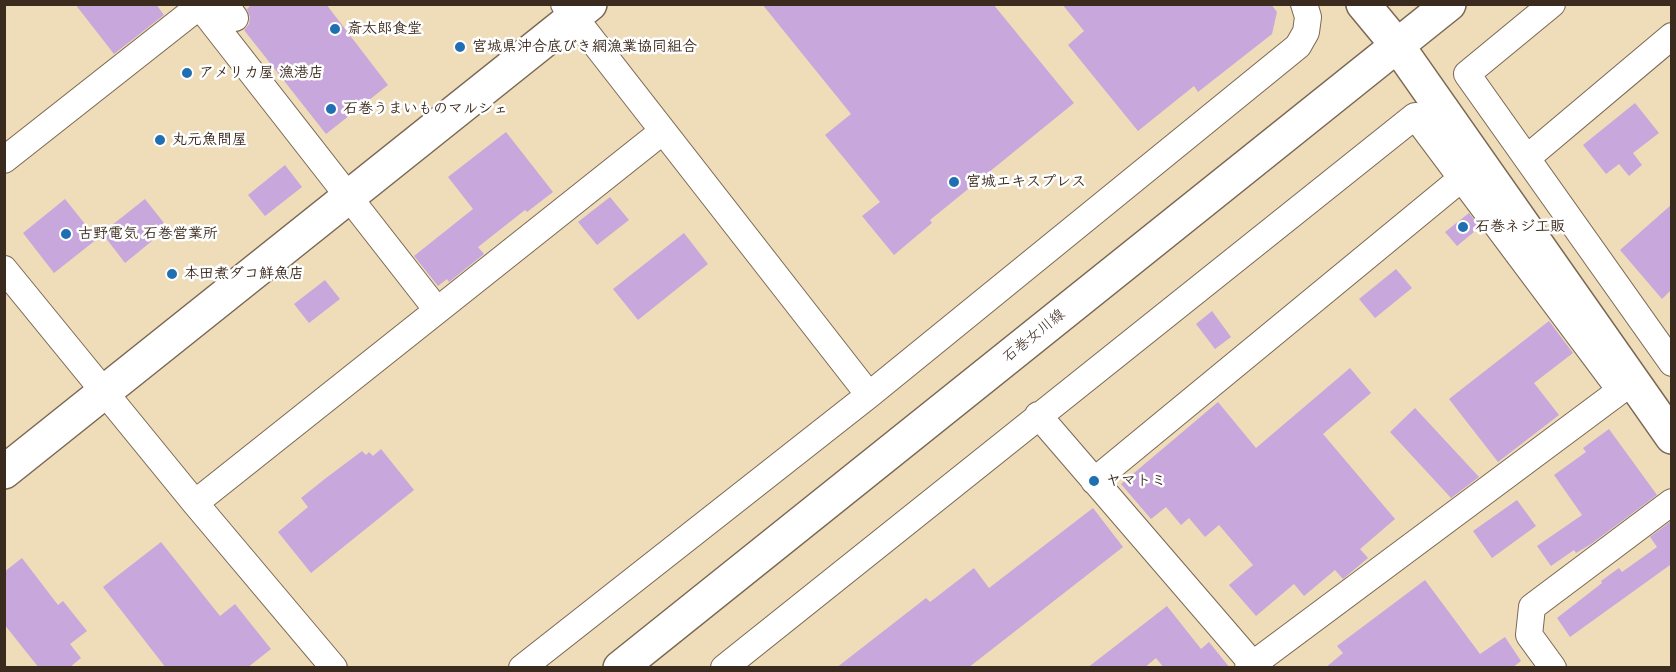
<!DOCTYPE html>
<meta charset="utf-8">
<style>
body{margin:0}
#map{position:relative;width:1676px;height:672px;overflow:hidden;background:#efdcb9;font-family:"Playpen Sans",sans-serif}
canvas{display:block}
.frame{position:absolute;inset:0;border:6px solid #3b2a1e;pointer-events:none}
</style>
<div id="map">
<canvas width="1676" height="672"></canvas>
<div class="frame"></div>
</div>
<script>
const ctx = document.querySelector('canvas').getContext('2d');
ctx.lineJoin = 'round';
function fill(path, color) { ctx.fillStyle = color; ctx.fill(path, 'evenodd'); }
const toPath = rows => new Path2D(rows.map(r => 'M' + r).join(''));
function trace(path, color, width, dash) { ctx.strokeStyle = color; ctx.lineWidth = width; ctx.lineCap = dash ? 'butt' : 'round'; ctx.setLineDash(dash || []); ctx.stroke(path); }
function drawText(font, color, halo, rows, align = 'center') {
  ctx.font = font + ' "Playpen Sans","Klee One",sans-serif'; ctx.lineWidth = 5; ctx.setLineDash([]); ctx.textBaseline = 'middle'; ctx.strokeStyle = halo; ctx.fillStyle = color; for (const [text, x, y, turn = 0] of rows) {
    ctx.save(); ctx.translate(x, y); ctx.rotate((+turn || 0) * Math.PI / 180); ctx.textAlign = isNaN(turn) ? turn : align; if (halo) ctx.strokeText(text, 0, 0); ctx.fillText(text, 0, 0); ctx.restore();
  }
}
fill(toPath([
 [75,4,156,4,164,15,114,54],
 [252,4,326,4,388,85,326,134,244,30,249,24,250,17,247,9],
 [762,4,993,4,1074,103,930,220,932,223,894,255,862,216,880,202,825,135,851,114],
 [1062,4,1271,4,1277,12,1272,34,1198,92,1194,86,1138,131,1068,45,1084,31],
 [1635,103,1659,133,1633,153,1642,165,1629,176,1619,164,1606,174,1583,145],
 [506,132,553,192,527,212,525,210,478,247,484,254,449,282,447,279,438,286,414,256,473,209,448,177],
 [285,165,302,187,265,216,248,195],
 [610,197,629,220,597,245,578,222],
 [65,199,97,239,54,273,23,233],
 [145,199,164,223,159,227,163,232,125,263,102,233],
 [1671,205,1671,290,1662,299,1620,250],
 [1469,213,1480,227,1457,246,1445,232],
 [684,233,708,264,638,320,613,289],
 [1396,269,1412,288,1375,318,1359,299],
 [325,280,340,299,309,323,294,304],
 [1212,311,1231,337,1215,349,1196,324],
 [1549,321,1573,353,1534,383,1559,415,1498,462,1449,399],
 [1350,368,1371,393,1323,434,1395,519,1360,549,1368,558,1343,579,1335,570,1304,596,1294,584,1256,616,1229,585,1253,565,1219,525,1205,537,1189,518,1181,525,1166,507,1151,519,1121,484,1218,402,1256,448],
 [1415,408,1479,477,1451,498,1390,432],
 [1609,429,1657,495,1591,544,1576,553,1574,550,1551,566,1537,546,1582,515,1554,475,1586,452,1583,448],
 [381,449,414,490,311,573,278,532,308,507,301,498,326,478,362,451,366,455,369,452,373,456],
 [1517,500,1536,526,1492,558,1473,531],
 [1093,508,1123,547,968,668,836,668,926,598,930,602,974,568,989,588],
 [1671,521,1671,567,1670,565,1570,637,1557,618,1602,583,1601,581,1619,568,1622,572,1657,547,1650,537],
 [161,542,220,616,235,604,271,649,247,668,166,668,103,587],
 [22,558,58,605,63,601,87,631,70,644,81,658,69,668,39,668,4,624,4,572],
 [1425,580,1480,654,1505,637,1521,661,1512,668,1325,668,1343,653,1337,646],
 [1167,606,1201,649,1209,642,1230,668,1164,668,1156,658,1144,668,1087,668]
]), '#c8a7dd');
const street = toPath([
 [198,4,437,310],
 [225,4,235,18],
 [564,4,869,395],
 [1552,4,1467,74,1672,363],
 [1527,158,1672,36],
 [4,160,202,4],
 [4,269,195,503,334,668],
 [1038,415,1256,668],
 [1094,481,1462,178],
 [195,503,663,131],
 [522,668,869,395,1298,46,1306,32,1308,17,1304,4],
 [724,668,1415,116,1614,382],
 [1248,668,1621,390],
 [1553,668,1529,635,1532,607,1672,502]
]);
const secondary = toPath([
 [1363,4,1397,45,1672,437],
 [4,472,590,4],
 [620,668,1449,4]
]);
trace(street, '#7a6854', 28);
trace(secondary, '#7a6854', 36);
trace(street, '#fff', 26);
trace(secondary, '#fff', 33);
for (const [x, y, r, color] of [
 [335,29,6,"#1f6fb2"],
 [460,47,6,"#1f6fb2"],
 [187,73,6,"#1f6fb2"],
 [331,109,6,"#1f6fb2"],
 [160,140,6,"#1f6fb2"],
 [954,182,6,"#1f6fb2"],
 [1463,227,6,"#1f6fb2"],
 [66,234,6,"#1f6fb2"],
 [172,274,6,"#1f6fb2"],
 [1094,481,6,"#1f6fb2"]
]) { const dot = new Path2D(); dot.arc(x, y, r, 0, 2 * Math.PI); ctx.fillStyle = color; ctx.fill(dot); trace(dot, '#fff', 2); }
drawText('bold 15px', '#3b2a1e', '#fff', [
 ["斎太郎食堂",347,29],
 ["宮城県沖合底びき網漁業協同組合",472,47],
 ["アメリカ屋 漁港店",199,73],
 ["石巻うまいものマルシェ",343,109],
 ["丸元魚問屋",172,140],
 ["宮城エキスプレス",966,182],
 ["石巻ネジ工販",1475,227],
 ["古野電気 石巻営業所",78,234],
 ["本田煮ダコ鮮魚店",184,274],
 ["ヤマトミ",1106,481]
], 'left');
drawText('15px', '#3b2a1e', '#fff', [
 ["石巻女川線",1034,336,-39]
]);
</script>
